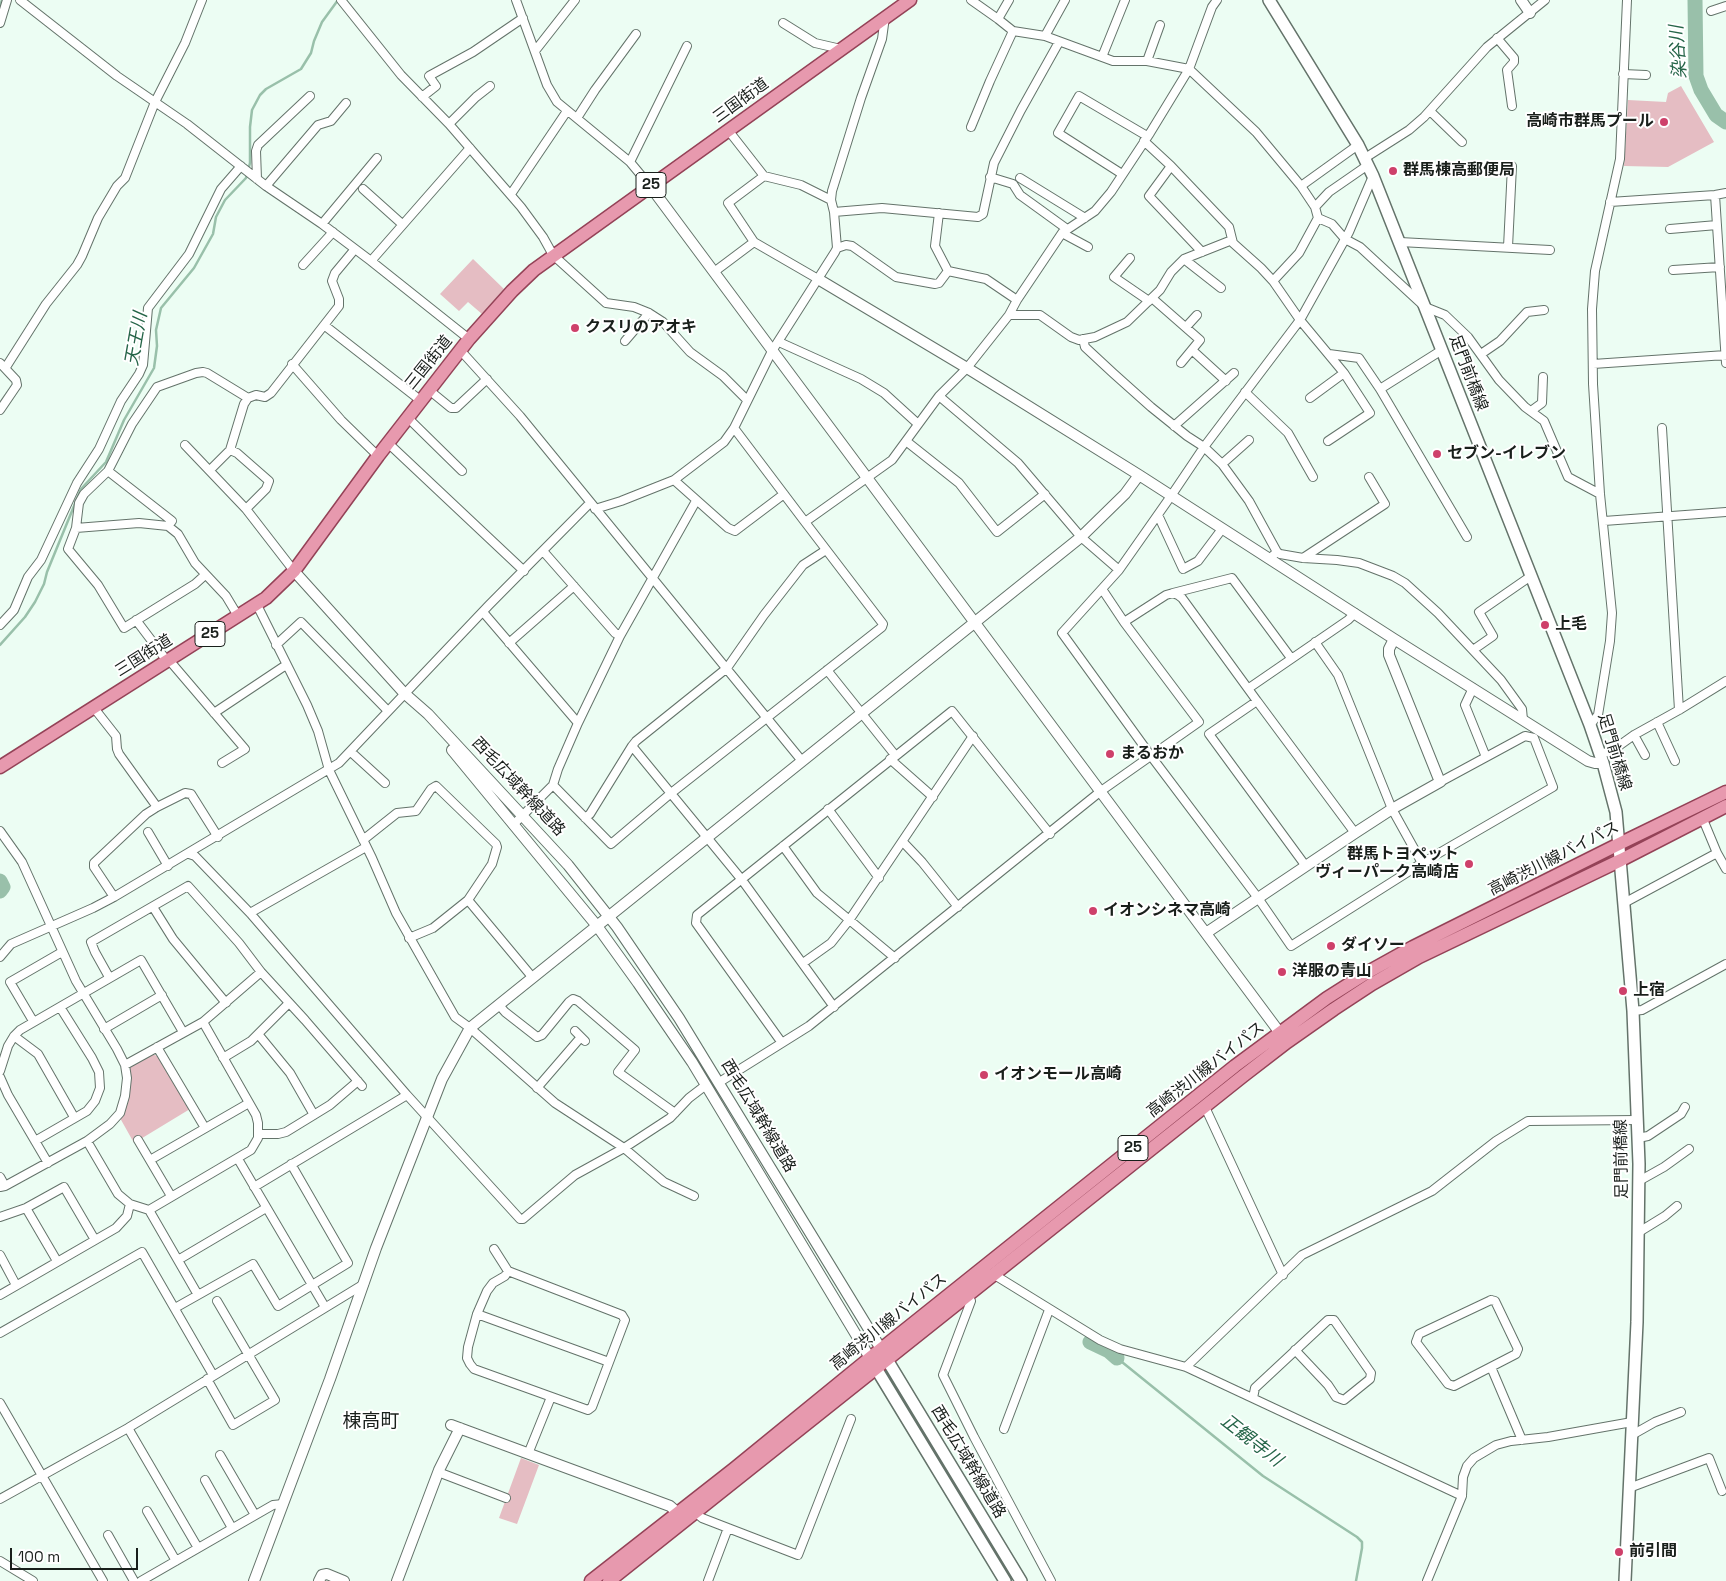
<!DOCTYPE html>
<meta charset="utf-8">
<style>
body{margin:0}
#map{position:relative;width:1726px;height:1581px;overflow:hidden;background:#ecfdf3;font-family:"Space Grotesk",sans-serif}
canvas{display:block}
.scale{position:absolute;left:10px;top:1548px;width:128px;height:22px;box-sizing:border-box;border:2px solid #191f1b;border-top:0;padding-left:6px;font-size:15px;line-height:18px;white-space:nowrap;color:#191f1b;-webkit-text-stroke:4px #fff;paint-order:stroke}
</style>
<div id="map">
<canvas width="1726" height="1581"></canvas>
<div class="scale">100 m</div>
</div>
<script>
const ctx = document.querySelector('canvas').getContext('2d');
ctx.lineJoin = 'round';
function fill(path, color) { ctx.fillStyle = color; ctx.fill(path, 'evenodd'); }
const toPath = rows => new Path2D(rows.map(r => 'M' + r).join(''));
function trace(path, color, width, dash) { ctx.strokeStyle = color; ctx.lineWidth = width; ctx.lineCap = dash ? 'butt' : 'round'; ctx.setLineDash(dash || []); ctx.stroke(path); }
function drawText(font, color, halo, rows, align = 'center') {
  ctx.font = font + ' "Space Grotesk","Noto Sans JP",sans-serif'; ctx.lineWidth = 4; ctx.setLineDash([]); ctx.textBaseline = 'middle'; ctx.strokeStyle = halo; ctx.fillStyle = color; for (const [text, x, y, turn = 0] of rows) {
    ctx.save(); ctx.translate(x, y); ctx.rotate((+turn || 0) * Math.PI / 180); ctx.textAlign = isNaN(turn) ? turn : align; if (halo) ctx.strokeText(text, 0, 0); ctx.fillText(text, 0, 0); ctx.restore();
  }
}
fill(toPath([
 [1681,86,1714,142,1668,167,1624,166,1628,100,1666,102,1668,93],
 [473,259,504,289,482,314,468,302,459,311,440,294],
 [152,1054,160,1057,190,1109,134,1143,120,1118,128,1099,130,1086,129,1068],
 [521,1458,539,1465,517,1524,499,1518]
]), '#e5bdc3');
trace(toPath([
 [0,6,2,0],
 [0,645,25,617,35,602,44,584,47,572,81,489,106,462,124,420,154,368,157,346,156,330,161,308,194,268,213,234,216,217,225,200,246,178,250,163,250,127,252,110,260,95,266,89,301,69,311,53,314,41,322,22,338,0],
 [1117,1358,1263,1476,1357,1537,1362,1542,1362,1548,1356,1581]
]), '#99c0aa', 2.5);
trace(toPath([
 [1695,0,1696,76,1701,90,1716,115,1726,122],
 [0,881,3,887,0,891],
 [1090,1342,1109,1351,1117,1358]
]), '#99c0aa', 15);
const minor = toPath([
 [20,0,117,76,187,124,266,186,322,224,371,261,469,339],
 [341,0,401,75,449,124,521,207,543,237,553,255,606,303,634,307,649,313,663,322,690,352,723,376,747,400],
 [516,0,547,85,557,102,630,162,650,186],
 [971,0,998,19,1013,31,1045,36,1113,61,1147,61,1189,69,1256,132,1301,186,1315,207,1318,218,1332,224,1345,239,1360,247,1425,307,1445,315,1468,337,1499,380,1525,407,1544,421,1568,477,1600,494],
 [1711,11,1726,6],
 [998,19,1009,0],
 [0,23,7,0],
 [783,23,815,43,841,49],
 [1045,36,1065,0],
 [1497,38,1514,58,1514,62,1507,70,1512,106],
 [535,51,575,0],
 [1102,57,1125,0],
 [1147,61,1160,25],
 [1623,74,1646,75],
 [422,97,436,86,429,76,473,52,523,18],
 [1430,111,1462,142],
 [577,118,595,90,636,34],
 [449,124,476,97,490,86],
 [971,127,990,81,1013,31],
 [728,130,764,176],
 [1144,141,1171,166,1229,227,1233,243,1261,268,1273,281,1300,320,1344,373,1370,413,1328,441],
 [1365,158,1409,130,1424,117,1487,47,1545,0],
 [630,162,687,46],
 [1171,166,1149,196,1202,252],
 [1122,174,1058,133,1079,96,1147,136],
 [1373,176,1349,232,1300,320,1204,447,1171,496,1119,570,1062,633,1151,756,1258,898,1291,946,1422,863,1553,787,1534,738,1525,736,1440,782],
 [990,177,1013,184,1020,195,1067,229],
 [1020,178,1085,218],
 [257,179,256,151,258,145,310,96],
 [266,186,318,125,331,121,346,103],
 [1301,186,1358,145],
 [363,189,402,224],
 [511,194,567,111],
 [1715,195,1726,363],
 [1610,202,1715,195,1726,193],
 [1315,207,1329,192,1368,165],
 [834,212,882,208,978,217,983,214,994,163,1021,110,1059,42],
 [939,213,935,246,948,271],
 [322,224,377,158],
 [1670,229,1717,225],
 [1062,233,1088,247],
 [1400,242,1550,250],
 [1508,247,1512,166],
 [837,248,846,245,852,246,896,277,935,284,939,283,948,271,986,279,1017,300],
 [1130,258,1114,277,1149,301],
 [1184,259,1221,288],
 [371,261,470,148],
 [303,265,333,232],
 [1673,270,1720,267],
 [714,272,754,242],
 [818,279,754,242,728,203,764,176,801,185,831,200],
 [1273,281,1299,253,1318,218],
 [1152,298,1200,340,1181,363],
 [1009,315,1040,315,1071,337,1079,340,1095,337,1127,322,1160,290,1171,272,1184,259,1232,240],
 [324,325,420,400],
 [1186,327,1197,315],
 [1083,339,1085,347,1113,373,1151,407,1187,436,1204,447,1222,464,1249,501,1277,552],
 [625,341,649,313],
 [779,342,861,379,884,393,918,424],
 [1192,350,1226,381],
 [461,351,520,416,802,761],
 [1329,354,1359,358,1380,389,1467,537],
 [1481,354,1500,341,1527,312,1544,310],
 [0,363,16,380,17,385,0,410],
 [292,364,341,420,378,456],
 [1593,364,1726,355],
 [6,367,46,304,77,265,82,256,98,218,117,186,125,178,155,102,185,43,202,0],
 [1380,389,1442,350],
 [429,390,451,408,456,408,487,379],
 [1245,392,1288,433,1313,477],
 [939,396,1018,463,1081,537,1119,570],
 [1310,398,1344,373],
 [1531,411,1542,403,1543,377],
 [407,417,462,471],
 [1174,426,1234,373],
 [734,428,805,522],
 [1662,428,1679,710],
 [906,441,959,483,997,532,1045,494],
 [388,443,524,571],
 [185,445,246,509,294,571],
 [230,450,237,453,269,481,266,489,246,509],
 [1222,464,1249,440],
 [210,470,230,450,244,404,248,398],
 [108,471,172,521,168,526],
 [674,480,728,528,735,531,784,494],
 [595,509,621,501,674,480,724,442,734,428,772,351,835,252,837,248,834,212,831,200,832,191,861,98,882,39,885,17],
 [1158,515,1183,569,1198,561,1222,529],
 [1604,521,1726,512],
 [76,528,139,523,168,526,178,534,195,563,226,596,238,616],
 [826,550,803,565,764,615,727,668,636,741,632,746,742,880,834,1007],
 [543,551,615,633,620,636],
 [1303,558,1385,504,1369,477],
 [1269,559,1277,552,1280,554,1303,558,1337,560,1359,563,1393,576,1405,583,1438,613,1501,680,1522,709,1523,720],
 [205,575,195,584,124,628,98,585,68,549,76,528,79,503,84,494,108,471,132,424,157,387,196,373,203,372,207,373,248,398,256,395,265,397,271,393,339,306,339,299,332,281,335,273,355,249],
 [1173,593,1232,578,1291,658],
 [257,605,307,705,318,731,329,770,372,858,396,913,455,1017,470,1028,555,1103,624,1148,664,1182,694,1196],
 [483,612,578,723],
 [136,620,167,661],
 [1124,622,1166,595,1173,593,1178,595,1182,598,1257,701],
 [0,625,14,610,28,577,41,560,77,483,99,449,121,401,139,374,143,365,148,308,189,254,221,189,241,166],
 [1315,642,1338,675,1392,809,1422,863],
 [509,643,574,586],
 [276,645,301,622,388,711],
 [1473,650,1493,636,1479,612,1531,576],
 [169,660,245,749,222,763],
 [827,670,895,755],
 [1249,688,1348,620,1355,613],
 [1473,688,1465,705,1486,757],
 [94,708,116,736,117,749,119,754,157,807],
 [214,713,286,665],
 [1657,722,1675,761],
 [1590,725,1598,715,1610,641,1612,613,1600,494,1593,384,1592,309,1595,271,1620,159,1627,0],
 [1634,735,1645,755],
 [351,752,385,783],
 [1601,754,1613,750,1634,735,1679,710,1726,681],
 [890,759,933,797],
 [553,785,611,844,670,794,882,627,883,624,805,522,892,460,939,396,967,368,1009,315,1017,300,1062,233,1095,211,1111,192,1150,133,1189,69,1212,7,1217,0],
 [828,809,879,878],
 [1702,817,1717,853],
 [585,818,590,814,632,746],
 [513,825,553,785,558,769,578,723,620,636,696,501],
 [0,831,22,862,76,981,117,1049,125,1065,127,1078,125,1096,120,1113,110,1124,87,1141,5,1186,0,1187],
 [148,832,168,866],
 [363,840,397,813,416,811,431,789,436,786,496,844,497,847,492,864,468,900,433,928,409,938],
 [903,842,922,862,958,907],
 [783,846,817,893,895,958],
 [189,854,195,856,250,913,407,1095,520,1219,523,1219,575,1175,624,1148,670,1118,689,1098,706,1085],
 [1305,865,1209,734,1257,701,1355,833],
 [114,897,94,867,94,863,146,814,157,807,185,793,191,794,218,837],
 [468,900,533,978],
 [1624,903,1717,853,1726,869],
 [153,907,173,939,226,1003],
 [250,913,366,847],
 [0,957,11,944,93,908,114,897,339,763,489,605,590,503],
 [803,963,831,943,850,919,973,736],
 [109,977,95,952,91,942,188,886,239,943,261,972,305,1020,362,1086],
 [499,1005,505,1012,537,1037,542,1035,569,1002,573,999,578,1001,635,1050,618,1072,675,1113],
 [1633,1011,1642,1010,1726,964],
 [33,1021,10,982,62,952],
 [104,1029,162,995],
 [575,1031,585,1041],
 [258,1034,290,1073,314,1115],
 [14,1036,38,1054,74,1117],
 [782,1043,696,923,697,915,952,711,1050,834],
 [157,1047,205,1128],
 [223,1058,251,1041,288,1004],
 [125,1065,203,1022,261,972],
 [0,1071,8,1046,14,1036,20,1030,141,960,183,1032],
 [0,1077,8,1095,48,1163],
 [718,1083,809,1026,1101,791,1199,722,1124,622,1102,589],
 [537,1088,581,1037],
 [1205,1107,1283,1275],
 [258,1134,278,1134,286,1132,330,1105,358,1081],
 [1638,1138,1648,1136,1681,1114,1685,1107],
 [138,1140,171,1196],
 [35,1141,87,1111,95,1101,100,1088,99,1072,92,1058,60,1007],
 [87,1141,118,1194,130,1204,149,1210,251,1150,258,1138,258,1123,256,1115,203,1022],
 [238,1159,325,1307],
 [150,1160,249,1103],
 [0,1177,5,1186],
 [1639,1181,1664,1167,1689,1149],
 [254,1187,407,1095],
 [26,1208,57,1261],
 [149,1210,198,1295],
 [0,1217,26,1208,64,1187,95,1240],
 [1639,1232,1665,1216,1677,1206],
 [494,1249,508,1271,622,1315,625,1320,592,1407,588,1410,474,1369,470,1364,467,1358,468,1347,477,1314,487,1291,493,1283,505,1276,508,1271],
 [0,1255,16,1285],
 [178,1260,266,1208],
 [993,1274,1100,1340,1120,1349,1186,1367,1462,1496],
 [0,1295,116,1228,127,1216,130,1204],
 [967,1295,971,1301,943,1375,974,1437,1051,1581],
 [1491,1300,1495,1301,1518,1349,1516,1354,1454,1386,1448,1384,1416,1342,1419,1334,1491,1300],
 [175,1308,253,1264,278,1306,348,1263,291,1164],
 [477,1314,609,1362],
 [0,1333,142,1252,213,1375],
 [1186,1367,1302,1255,1432,1191,1496,1141,1528,1121,1638,1120],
 [1491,1367,1522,1440],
 [207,1379,233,1425,275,1400,217,1301],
 [1253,1398,1255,1388,1328,1320,1334,1320,1371,1373,1370,1379,1344,1400,1336,1397,1328,1385,1295,1350],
 [0,1403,103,1581],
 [128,1428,198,1548],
 [1004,1429,1049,1310],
 [1632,1435,1655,1422,1681,1412],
 [528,1454,551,1397],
 [220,1455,255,1515],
 [438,1472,506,1498],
 [205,1480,232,1528],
 [1629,1488,1709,1458,1722,1491],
 [0,1499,128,1428,364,1284],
 [147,1511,176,1561],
 [696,1513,702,1518,798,1555,851,1419],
 [108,1535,134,1581],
 [0,1561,33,1581],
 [141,1581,273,1505,283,1504],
 [708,1581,728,1528],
 [1427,1581,1462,1496,1463,1477,1467,1466,1474,1458,1496,1445,1511,1441,1548,1437,1632,1422]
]);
const tertiary = toPath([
 [1521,0,1530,13],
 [650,186,1283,1037],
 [818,279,967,368,1139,475,1394,639,1588,761,1595,763,1603,763],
 [294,571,404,693,428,714,568,865,617,927,679,1018,881,1349],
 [452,750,597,926,638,983,692,1062,870,1358],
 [1206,933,1355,833,1392,809,1440,782,1389,655,1389,649,1394,639],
 [451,1425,670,1506,678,1513],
 [254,1581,330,1379,376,1248,442,1079,470,1028,1081,537,1125,494,1139,475],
 [319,1581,322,1575,327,1574,344,1581],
 [397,1581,439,1470,460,1428]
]);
const secondary = toPath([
 [1269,0,1358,145,1373,176,1590,725,1603,763,1616,812,1633,1011,1639,1164,1637,1322,1625,1581],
 [883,1353,1021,1581],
 [871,1360,1005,1581]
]);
const primary = toPath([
 [0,767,266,598,294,571,378,456,469,339,512,291,534,270,910,0],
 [591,1581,734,1469,870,1358,1235,1066,1327,998,1368,972,1413,947,1619,844,1726,792],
 [609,1581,1243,1076,1287,1042,1334,1009,1372,984,1419,957,1621,860,1726,806]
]);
trace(minor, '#64736a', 10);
trace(tertiary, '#64736a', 12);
trace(secondary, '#64736a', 14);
trace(primary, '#944257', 15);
trace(minor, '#fff', 8);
trace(tertiary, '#fff', 10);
trace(secondary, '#fff', 11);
trace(primary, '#e799ae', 12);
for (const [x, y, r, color] of [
 [1664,122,5,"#ce406a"],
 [1393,171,5,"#ce406a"],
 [575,328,5,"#ce406a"],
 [1437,454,5,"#ce406a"],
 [1545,625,5,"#ce406a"],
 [1110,754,5,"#ce406a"],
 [1469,864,5,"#ce406a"],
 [1093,911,5,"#ce406a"],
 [1331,946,5,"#ce406a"],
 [1282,972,5,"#ce406a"],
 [1623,991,5,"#ce406a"],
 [984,1075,5,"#ce406a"],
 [1619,1552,5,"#ce406a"]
]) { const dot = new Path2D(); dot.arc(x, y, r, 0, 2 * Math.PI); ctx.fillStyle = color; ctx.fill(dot); trace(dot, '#fff', 2); }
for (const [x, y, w] of [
 [651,185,30],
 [210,634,30],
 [1133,1148,30]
]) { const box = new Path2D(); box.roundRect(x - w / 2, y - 12.5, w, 25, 4); ctx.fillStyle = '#fff'; ctx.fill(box); trace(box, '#191f1b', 1); }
drawText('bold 15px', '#191f1b', null, [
 ["25",651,185],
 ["25",210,634],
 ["25",1133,1148]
]);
drawText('16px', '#191f1b', '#fff', [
 ["三国街道",741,101,-36],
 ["三国街道",429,363,-51],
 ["足門前橋線",1468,373,69],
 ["三国街道",144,656,-32],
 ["足門前橋線",1614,752,73],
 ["西毛広域幹線道路",518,787,47],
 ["高崎渋川線バイパス",1554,859,-27],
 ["高崎渋川線バイパス",1206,1070,-38],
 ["西毛広域幹線道路",758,1116,59],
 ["足門前橋線",1622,1159,-91],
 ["高崎渋川線バイパス",889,1322,-39],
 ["西毛広域幹線道路",968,1462,59]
]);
drawText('bold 16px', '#191f1b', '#fff', [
 ["高崎市群馬プール",1654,122,"right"],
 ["群馬棟高郵便局",1403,171],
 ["クスリのアオキ",585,328],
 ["セブン-イレブン",1447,454],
 ["上毛",1555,625],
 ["まるおか",1120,754],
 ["群馬トヨペット",1459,855,"right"],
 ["ヴィーパーク高崎店",1459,873,"right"],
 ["イオンシネマ高崎",1103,911],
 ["ダイソー",1341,946],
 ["洋服の青山",1292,972],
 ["上宿",1633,991],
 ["イオンモール高崎",994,1075],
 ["前引間",1629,1552]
], 'left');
drawText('italic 18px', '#256548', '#fff', [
 ["染谷川",1679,52,-94],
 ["天王川",137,339,-80],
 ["正観寺川",1251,1441,38]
]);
drawText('19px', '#191f1b', '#fff', [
 ["棟高町",371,1422]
]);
</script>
